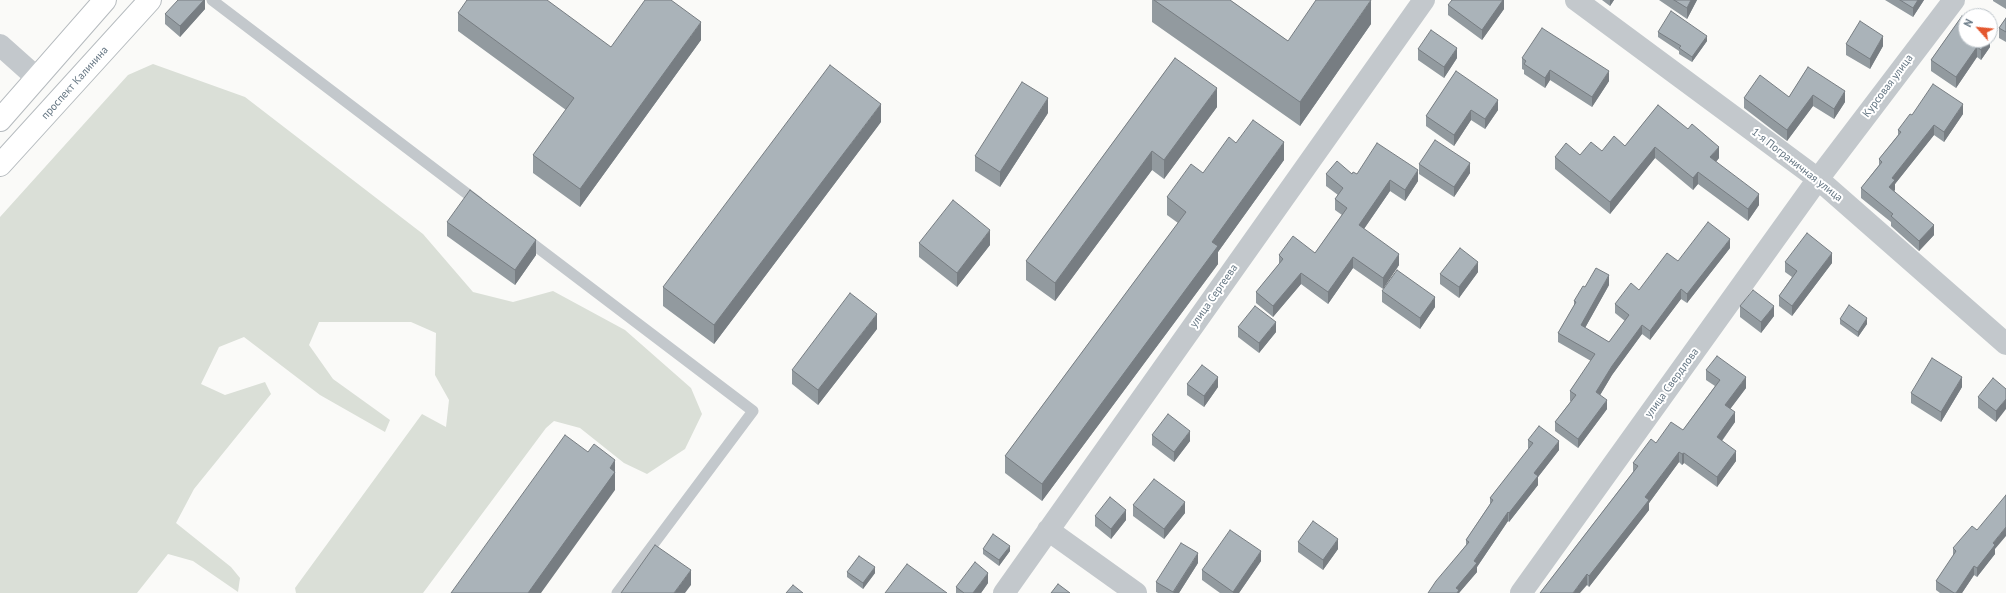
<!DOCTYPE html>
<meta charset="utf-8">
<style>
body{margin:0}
#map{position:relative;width:2006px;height:593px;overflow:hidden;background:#fafaf8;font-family:"PT Sans",sans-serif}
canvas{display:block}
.north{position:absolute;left:1958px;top:8px;width:40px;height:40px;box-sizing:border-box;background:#fff;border:1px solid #c1c8cd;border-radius:50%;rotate:297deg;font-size:11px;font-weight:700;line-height:16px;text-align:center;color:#657683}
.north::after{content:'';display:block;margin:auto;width:14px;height:18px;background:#e4572e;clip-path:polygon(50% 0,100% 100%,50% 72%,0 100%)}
</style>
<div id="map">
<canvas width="2006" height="593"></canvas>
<div class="north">N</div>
</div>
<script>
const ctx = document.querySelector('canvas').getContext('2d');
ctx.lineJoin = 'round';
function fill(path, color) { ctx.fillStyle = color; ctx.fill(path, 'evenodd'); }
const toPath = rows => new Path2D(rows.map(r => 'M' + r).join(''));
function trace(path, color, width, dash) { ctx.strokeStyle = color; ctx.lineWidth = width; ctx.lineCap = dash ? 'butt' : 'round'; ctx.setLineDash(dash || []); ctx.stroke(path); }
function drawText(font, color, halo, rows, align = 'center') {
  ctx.font = font + ' "PT Sans",sans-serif'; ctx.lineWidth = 4; ctx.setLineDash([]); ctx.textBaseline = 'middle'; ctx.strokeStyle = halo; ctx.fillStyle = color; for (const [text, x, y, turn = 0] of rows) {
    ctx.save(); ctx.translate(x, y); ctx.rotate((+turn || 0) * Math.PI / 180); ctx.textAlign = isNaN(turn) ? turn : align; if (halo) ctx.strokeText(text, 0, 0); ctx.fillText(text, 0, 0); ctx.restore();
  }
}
fill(toPath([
 [153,64,245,97,423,234,473,292,513,302,553,291,625,330,691,388,702,414,685,449,647,474,624,463,580,428,554,421,546,428,423,593,296,593,295,588,422,414,446,427,449,400,435,375,436,333,411,322,319,322,309,345,333,379,390,420,385,432,320,395,244,337,219,347,201,384,225,395,265,382,271,394,194,489,176,523,231,567,240,578,238,592,193,561,168,554,137,593,0,593,0,217,128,75]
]), '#dadfd7');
const primary = toPath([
 [0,120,105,0],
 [0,165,150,0]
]);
trace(primary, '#b5babe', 24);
trace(toPath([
 [212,0,478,202],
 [525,238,753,411,617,593]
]), '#c3c8cc', 11);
trace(toPath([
 [1576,0,1818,179,2006,344],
 [0,45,37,78],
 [1048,530,1136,593],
 [1004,593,1424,0],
 [1521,593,1818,179,1954,0]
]), '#c3c8cc', 22);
trace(primary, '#fff', 22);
fill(toPath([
 [205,0,205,9,180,37,165,24,165,14],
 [1152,0,1230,0,1288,41,1371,24,1300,126,1152,22],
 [1504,0,1504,9,1482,40,1448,15,1448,5],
 [1602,0,1614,0,1610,6],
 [1659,0,1697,0,1687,19],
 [1885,0,1924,0,1913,17],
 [1993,0,2006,0,2006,9,1993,1],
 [458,13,611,47,701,40,580,207,533,173,533,155,566,110,458,31],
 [1962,16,1990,47,1981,60,1977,57,1956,88,1931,71,1931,60],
 [2006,18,2006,42,1999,38,1999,28],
 [1658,32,1707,41,1692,62,1679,54,1679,51,1658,37],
 [1846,44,1883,46,1870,69,1846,55],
 [1418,49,1457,58,1444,78,1418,60],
 [1175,58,1217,107,1164,179,1152,170,1055,301,1026,280,1026,261],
 [1522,58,1609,81,1592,107,1550,80,1545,88,1524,74,1524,70,1522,69],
 [1808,67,1845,102,1834,119,1813,106,1787,141,1744,108,1744,98,1789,97],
 [1456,71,1498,110,1485,129,1471,120,1454,146,1426,126,1426,116],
 [1658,105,1719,158,1716,162,1759,205,1748,221,1698,184,1693,190,1655,158,1610,214,1555,169,1555,157,1580,155,1625,146],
 [1048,113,1000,187,975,171,975,156],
 [1963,114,1944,142,1934,135,1895,184,1895,190,1894,191,1934,235,1919,251,1891,226,1891,222,1861,198,1861,188,1879,165,1879,159,1898,135,1898,130,1912,115],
 [881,122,714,344,663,306,663,287],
 [1236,143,1284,160,1218,252,1218,264,1042,501,1005,473,1005,456,1178,223,1167,215,1167,197,1203,173],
 [1419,164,1470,173,1454,197,1419,174],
 [1326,174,1352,174,1418,181,1405,201,1390,191,1364,229,1399,265,1383,289,1353,268,1328,304,1301,284,1273,317,1256,303,1256,292,1279,264,1279,255,1315,253,1342,215,1335,210,1335,199,1338,195,1326,186],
 [447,222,536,255,515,285,447,236],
 [919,243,990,245,957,287,919,257],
 [1730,248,1687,303,1681,299,1650,340,1642,334,1612,375,1600,395,1607,409,1578,448,1555,431,1555,422,1571,401,1570,401,1570,391,1591,361,1558,342,1558,333,1574,306,1574,301,1585,287,1609,285,1585,328,1609,342,1625,321,1615,313,1615,304,1639,290,1678,261],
 [1785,262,1832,263,1792,316,1779,306,1779,296,1792,277,1785,272],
 [1478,272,1459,298,1440,284,1440,274],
 [1382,291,1435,307,1420,329,1382,302],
 [1740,306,1774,316,1761,333,1740,317],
 [1840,319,1867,324,1858,337,1840,324],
 [1238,327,1276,332,1259,353,1238,337],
 [877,329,818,405,792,384,792,370],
 [1706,370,1746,388,1730,409,1735,422,1722,441,1736,461,1717,487,1684,463,1682,465,1679,462,1649,503,1649,510,1589,587,1587,585,1540,593,1633,472,1633,463,1656,443,1683,430,1715,386,1706,380],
 [1187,384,1218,387,1204,407,1187,395],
 [1962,387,1941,422,1911,403,1911,393],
 [2006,389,1996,422,1978,408,1978,397],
 [1152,435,1190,441,1174,462,1152,445],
 [1528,440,1559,450,1538,477,1538,485,1509,522,1508,521,1477,567,1477,572,1459,593,1428,593,1466,545,1466,540,1490,504,1490,498,1529,449,1528,448],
 [1133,505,1185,513,1164,539,1133,516],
 [1095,516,1126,520,1111,539,1095,526],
 [1298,542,1338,549,1323,570,1298,552],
 [1953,548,1995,549,1995,554,1977,577,1974,575,1962,593,1940,593,1936,590,1936,581,1953,556],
 [983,549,1010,551,999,566,983,554],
 [1261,561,1239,593,1220,593,1202,580,1202,570],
 [1198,563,1179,593,1158,593,1156,592,1156,582],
 [847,572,875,573,863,589,847,577],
 [988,583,981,593,956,593,956,587]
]), '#929a9f');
fill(toPath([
 [204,0,205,0,205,9,180,37,180,26],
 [1371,0,1371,24,1300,126,1300,102],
 [1503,0,1504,0,1504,9,1482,40,1482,30],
 [1610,0,1614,0,1610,6],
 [1691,0,1697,0,1687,19,1687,8],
 [1918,0,1924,0,1913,17,1913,8],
 [701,22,701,40,580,207,580,189],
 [1707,36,1707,41,1692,62,1692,57],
 [1883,36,1883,46,1870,69,1870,59],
 [1990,37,1990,47,1981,60,1981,50,1988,40,1990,40],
 [1977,47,1977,57,1956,88,1956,77],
 [1457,48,1457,58,1444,78,1444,67],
 [1550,70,1550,80,1545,88,1545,78],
 [1609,71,1609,81,1592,107,1592,97],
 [1217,88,1217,107,1164,179,1164,160],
 [1845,91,1845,102,1834,119,1834,109],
 [1813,95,1813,106,1787,141,1787,130],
 [1048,98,1048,113,1000,187,1000,172],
 [1498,100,1498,110,1485,129,1485,119],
 [881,104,881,122,714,344,714,325],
 [1963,104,1963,114,1944,142,1944,132],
 [1471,110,1471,120,1454,146,1454,135],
 [1934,125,1934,135,1895,184,1895,190,1889,197,1889,187,1892,178],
 [1284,142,1284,160,1218,252,1218,264,1042,501,1042,484,1212,242],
 [1655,147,1655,158,1610,214,1610,202],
 [1719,147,1719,158,1710,169,1710,157],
 [1152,151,1152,170,1055,301,1055,283],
 [1470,163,1470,173,1454,197,1454,187],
 [1418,170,1418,181,1405,201,1405,190],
 [1698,172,1698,184,1693,190,1693,178],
 [1390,180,1390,191,1359,236,1359,225],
 [1759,194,1759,205,1748,221,1748,209],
 [1934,225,1934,235,1919,251,1919,241],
 [990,230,990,245,957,287,957,273],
 [1730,239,1730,248,1687,303,1687,294],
 [536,240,536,255,515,285,515,270],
 [1832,253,1832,263,1792,316,1792,306],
 [1399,254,1399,265,1383,289,1383,278],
 [1353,257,1353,268,1328,304,1328,292],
 [1478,262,1478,272,1459,298,1459,287],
 [1301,273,1301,284,1273,317,1273,306],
 [1609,275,1609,285,1581,335,1581,325],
 [1681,289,1681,299,1650,340,1650,331],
 [1435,297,1435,307,1420,329,1420,318],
 [1774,306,1774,316,1761,333,1761,322],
 [877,314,877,329,818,405,818,390],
 [1867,318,1867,324,1858,337,1858,332],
 [1276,322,1276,332,1259,353,1259,343],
 [1642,325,1642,334,1612,375,1596,402,1596,392,1612,366],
 [1218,377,1218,387,1204,407,1204,396],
 [1746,377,1746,388,1725,416,1725,405],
 [1962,377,1962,387,1941,422,1941,412],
 [2006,399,2006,409,1996,422,1996,411],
 [1607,400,1607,409,1578,448,1578,439],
 [1735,412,1735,422,1717,447,1717,437],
 [1190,431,1190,441,1174,462,1174,452],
 [1559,441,1559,450,1538,477,1538,485,1509,522,1509,513,1534,473],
 [1736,451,1736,461,1717,487,1717,477],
 [1679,452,1679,462,1649,503,1649,510,1589,587,1589,576,1645,497],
 [1684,453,1684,463,1682,465,1682,454],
 [615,460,615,490,541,593,528,593],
 [1185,502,1185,513,1164,539,1164,529],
 [1126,510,1126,520,1111,539,1111,529],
 [1508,512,1508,521,1477,567,1477,572,1459,593,1456,593,1456,588],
 [2006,527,2006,536,1995,549,1995,554,1977,577,1977,568,1993,543],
 [1338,539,1338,549,1323,570,1323,560],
 [1010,546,1010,551,999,566,999,560],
 [1261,551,1261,561,1239,593,1233,593,1233,592],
 [1198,553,1198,563,1179,593,1173,593],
 [1974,566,1974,575,1962,593,1956,593],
 [875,567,875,573,863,589,863,583],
 [691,570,691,585,685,593,674,593],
 [988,573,988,583,981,593,973,593],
 [1587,574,1587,585,1580,593,1573,593]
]), '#777d82');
const building = toPath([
 [178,0,204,0,180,26,165,14,178,0],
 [467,0,547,0,611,47,645,0,671,0,701,22,580,189,533,155,574,98,458,13,467,0],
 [1154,0,1230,0,1288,41,1316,0,1371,0,1300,102,1154,0],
 [1452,0,1503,0,1482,30,1448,5,1452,0],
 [1674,0,1691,0,1687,8,1674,0],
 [1900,0,1918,0,1913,8,1900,0],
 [1671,11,1707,36,1692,57,1679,48,1681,46,1658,32,1671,11],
 [1962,16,1966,19,1966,40,1988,40,1981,50,1977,47,1956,77,1931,60,1962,16],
 [2006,18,2006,32,1999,28,2006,18],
 [1860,21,1883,36,1870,59,1846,44,1860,21],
 [1542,28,1609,71,1592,97,1550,70,1545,78,1524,64,1526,61,1522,58,1542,28],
 [1431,30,1457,48,1444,67,1418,49,1431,30],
 [1175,58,1217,88,1164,160,1152,151,1055,283,1026,261,1175,58],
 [830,65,881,104,714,325,663,287,830,65],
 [1808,67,1845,91,1834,109,1813,95,1787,130,1744,98,1760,75,1789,97,1808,67],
 [1456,71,1498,100,1485,119,1471,110,1454,135,1426,116,1456,71],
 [1022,82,1048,98,1000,172,975,156,1022,82],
 [1933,84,1963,104,1944,132,1934,125,1892,178,1895,180,1889,187,1934,225,1919,241,1891,216,1893,214,1861,188,1882,162,1879,159,1901,132,1898,130,1910,114,1912,115,1933,84],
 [1658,105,1688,129,1692,124,1719,147,1710,157,1759,194,1748,209,1698,172,1693,178,1655,147,1610,202,1555,157,1566,143,1580,155,1591,142,1602,151,1614,136,1625,146,1658,105],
 [1253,120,1284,142,1212,242,1218,246,1042,484,1005,456,1186,212,1167,197,1191,164,1203,173,1229,137,1236,143,1253,120],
 [1435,140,1470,163,1454,187,1419,164,1435,140],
 [1377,143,1418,170,1405,190,1390,180,1359,225,1399,254,1383,278,1353,257,1328,292,1301,273,1273,306,1256,292,1283,259,1279,255,1293,236,1315,253,1347,208,1335,199,1343,188,1326,174,1337,161,1352,174,1353,172,1357,174,1377,143],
 [470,190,536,240,515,270,447,222,470,190],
 [953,200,990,230,957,273,919,243,953,200],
 [1708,222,1730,239,1687,294,1681,289,1650,331,1642,325,1612,366,1596,392,1607,400,1578,439,1555,422,1576,395,1570,391,1595,354,1558,333,1576,302,1574,301,1583,286,1585,287,1596,268,1609,275,1581,325,1609,342,1629,315,1615,304,1631,283,1639,290,1667,253,1678,261,1708,222],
 [1807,233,1832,253,1792,306,1779,296,1797,271,1785,262,1807,233],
 [1460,248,1478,262,1459,287,1440,274,1460,248],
 [1397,270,1435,297,1420,318,1382,291,1397,270],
 [1753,290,1774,306,1761,322,1740,306,1753,290],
 [850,293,877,314,818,390,792,370,850,293],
 [1849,305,1867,318,1858,332,1840,319,1849,305],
 [1255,306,1276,322,1259,343,1238,327,1255,306],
 [1717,356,1746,377,1725,405,1735,412,1717,437,1736,451,1717,477,1684,453,1682,454,1679,452,1645,497,1649,500,1589,576,1587,574,1573,593,1540,593,1638,466,1633,463,1651,439,1656,443,1671,422,1683,430,1720,380,1706,370,1717,356],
 [1932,358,1962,377,1941,412,1911,393,1932,358],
 [1202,365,1218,377,1204,396,1187,384,1202,365],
 [1993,378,2006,389,2006,399,1996,411,1978,397,1993,378],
 [1168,414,1190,431,1174,452,1152,435,1168,414],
 [1539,426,1559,441,1534,473,1538,476,1509,513,1508,512,1474,561,1477,563,1456,588,1459,590,1457,593,1428,593,1436,581,1469,542,1466,540,1493,500,1490,498,1533,443,1528,440,1539,426],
 [565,435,588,452,594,444,615,460,610,468,615,472,528,593,451,593,565,435],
 [1154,479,1185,502,1164,529,1133,505,1154,479],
 [2006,495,2006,527,1993,543,1995,545,1977,568,1974,566,1956,593,1954,593,1936,581,1956,551,1953,548,1972,526,1977,530,2006,495],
 [1110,497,1126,510,1111,529,1095,516,1110,497],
 [1313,521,1338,539,1323,560,1298,542,1313,521],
 [1230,530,1261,551,1233,592,1202,570,1230,530],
 [993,534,1010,546,999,560,983,549,993,534],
 [1181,543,1198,553,1173,592,1156,582,1181,543],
 [655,545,691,570,674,593,621,593,655,545],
 [859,556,875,567,863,583,847,572,859,556],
 [975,562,988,573,973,593,964,593,956,587,975,562],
 [907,564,947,593,885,593,907,564],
 [1058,584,1070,593,1051,593,1058,584],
 [793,585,803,593,786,593,793,585]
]);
fill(building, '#aab3b9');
trace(building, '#777d82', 1);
drawText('11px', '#657683', '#fff', [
 ["проспект Калинина",75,83,-48],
 ["Курсовая улица",1888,86,-53],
 ["1-я Пограничная улица",1797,165,38],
 ["улица Сергеева",1214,296,-55],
 ["улица Свердлова",1672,383,-54]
]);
</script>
